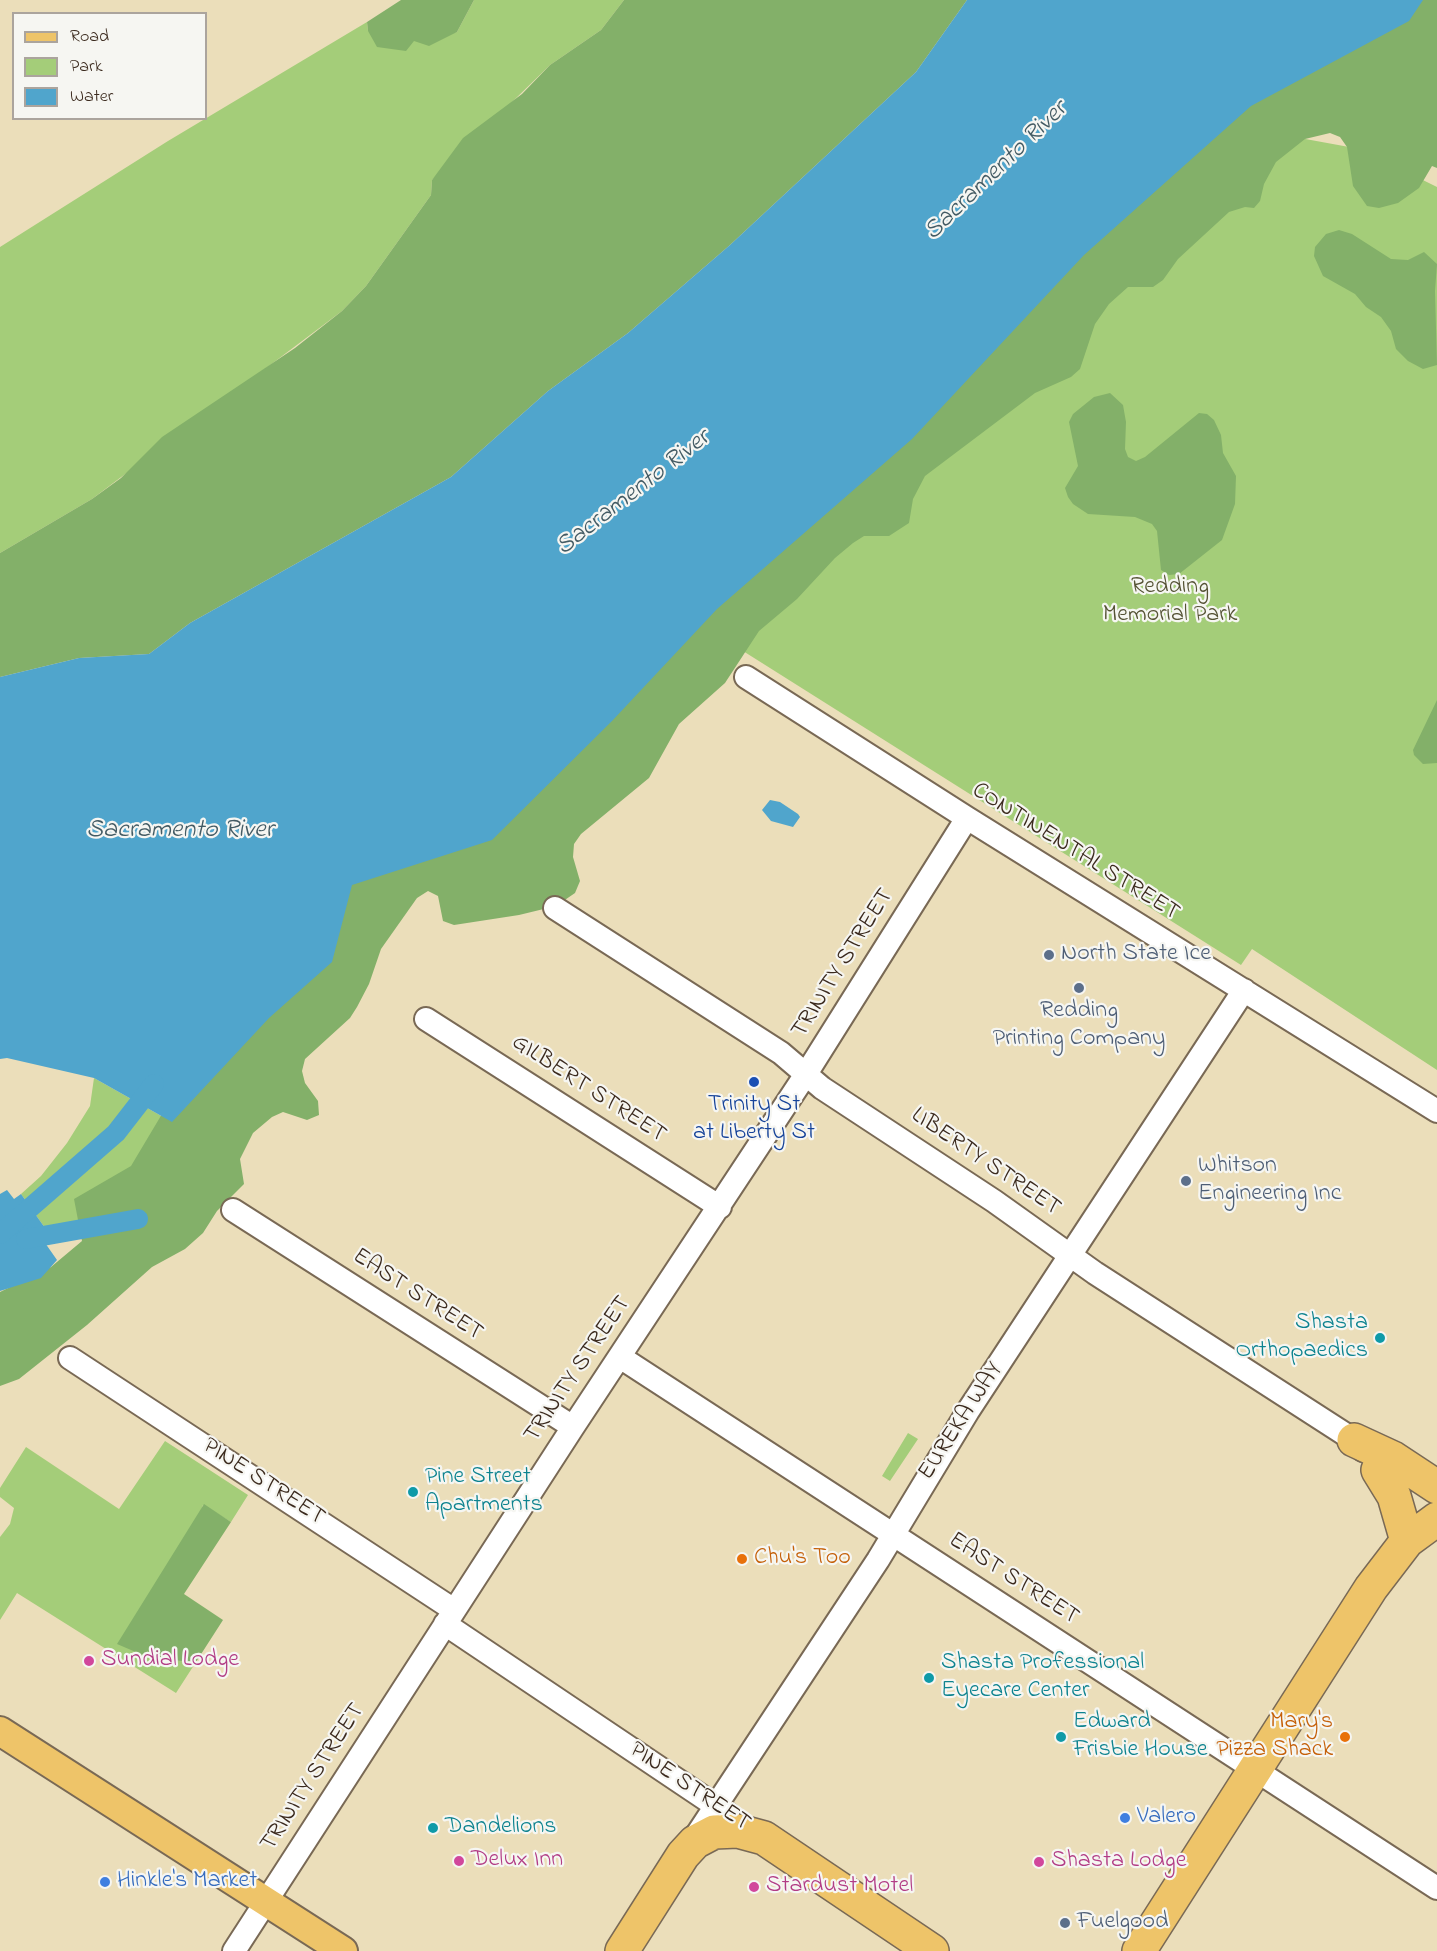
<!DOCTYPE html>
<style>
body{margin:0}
#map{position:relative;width:1437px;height:1951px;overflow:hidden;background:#ebdeba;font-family:"Indie Flower",sans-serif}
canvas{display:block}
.legend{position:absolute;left:12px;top:12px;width:195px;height:108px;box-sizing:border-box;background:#f6f6f2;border:2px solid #aba49d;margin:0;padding:8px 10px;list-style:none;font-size:18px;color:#3b2a1e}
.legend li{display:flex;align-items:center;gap:12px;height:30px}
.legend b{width:30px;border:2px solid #aba49d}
</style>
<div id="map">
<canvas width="1437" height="1951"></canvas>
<ul class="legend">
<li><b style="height:8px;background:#eec469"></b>Road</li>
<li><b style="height:16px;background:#a4cd79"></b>Park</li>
<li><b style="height:16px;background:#50a5cc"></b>Water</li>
</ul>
</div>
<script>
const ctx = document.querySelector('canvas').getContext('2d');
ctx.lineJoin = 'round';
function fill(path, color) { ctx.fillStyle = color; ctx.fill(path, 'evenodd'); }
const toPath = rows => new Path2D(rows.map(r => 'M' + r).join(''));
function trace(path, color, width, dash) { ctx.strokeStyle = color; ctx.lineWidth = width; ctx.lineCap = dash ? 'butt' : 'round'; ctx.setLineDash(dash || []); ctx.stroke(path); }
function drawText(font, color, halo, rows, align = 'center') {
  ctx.font = font + ' "Indie Flower",sans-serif'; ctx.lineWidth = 4.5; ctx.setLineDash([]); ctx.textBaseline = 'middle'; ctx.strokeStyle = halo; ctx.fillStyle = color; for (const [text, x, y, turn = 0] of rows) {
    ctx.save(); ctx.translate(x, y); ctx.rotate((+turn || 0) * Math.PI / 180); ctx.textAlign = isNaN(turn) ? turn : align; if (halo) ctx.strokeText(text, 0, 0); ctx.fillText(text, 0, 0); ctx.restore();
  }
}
fill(toPath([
 [474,0,624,0,601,30,550,65,432,180,431,195,366,286,342,311,92,499,0,553,0,247,168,141,367,22,368,31,414,41,457,32],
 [1289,136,1360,149,1437,187,1437,1070,1252,949,1241,965,743,651,777,604],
 [94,1078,172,1122,96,1214,62,1227,50,1235,21,1194,41,1176,67,1143,90,1106],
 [908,1433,918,1439,890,1481,882,1476],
 [165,1441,248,1495,231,1522,203,1505,152,1659,196,1662,176,1693,17,1593,0,1620,0,1537,10,1524,14,1508,0,1497,0,1488,26,1447,119,1509]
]), '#a4cd79');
fill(toPath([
 [401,0,474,0,457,32,429,46,414,41,406,51,377,47,368,31,367,22],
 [624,0,967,0,916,72,730,245,628,333,548,391,451,477,190,623,149,654,79,658,0,677,0,553,92,499,121,478,162,437,295,348,342,311,366,286,431,195,432,180,463,138,522,94,550,65,601,30],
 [1413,0,1437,0,1437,168,1432,166,1419,188,1398,203,1379,208,1367,206,1353,186,1347,147,1340,137,1330,133,1305,139,1276,162,1264,184,1260,201,1254,208,1245,207,1229,212,1178,259,1163,280,1153,287,1128,287,1109,304,1095,324,1080,369,1071,377,1035,393,925,476,913,499,909,523,889,536,864,536,853,543,835,558,797,599,759,631,725,683,679,724,649,778,581,834,574,844,573,857,580,881,575,893,556,906,519,915,454,925,443,921,438,896,428,891,417,898,381,949,369,984,357,1007,350,1018,305,1059,302,1071,305,1083,318,1101,319,1115,307,1120,283,1112,272,1117,253,1133,240,1159,244,1184,217,1211,203,1233,185,1249,152,1267,87,1325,19,1379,0,1386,0,1292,51,1267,82,1241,74,1199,131,1166,162,1114,339,887,1112,195],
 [1339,230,1352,234,1391,259,1408,260,1424,252,1437,264,1435,291,1437,365,1423,369,1408,361,1396,349,1391,331,1381,317,1366,307,1355,294,1323,276,1314,256,1315,247,1326,234],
 [1110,393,1123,405,1126,422,1125,449,1128,457,1136,461,1145,457,1199,413,1207,414,1214,420,1221,435,1223,453,1236,476,1235,504,1222,540,1179,574,1169,575,1161,570,1157,531,1152,524,1135,517,1088,514,1073,504,1068,497,1065,488,1078,466,1069,422,1073,414,1094,397],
 [1437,700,1437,763,1423,764,1414,755,1413,750],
 [204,1504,231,1522,184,1594,223,1620,196,1662,152,1659,117,1644]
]), '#83b069');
fill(toPath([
 [967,0,1423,0,1409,21,1251,106,1084,255,912,439,717,609,612,721,492,840,352,885,332,962,269,1018,172,1122,94,1078,7,1058,0,1059,0,677,79,658,149,654,190,623,451,477,548,391,628,333,730,245,916,72],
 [770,800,780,802,798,814,800,817,793,827,771,821,762,810],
 [7,1190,14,1199,21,1194,50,1235,43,1240,57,1260,41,1278,0,1291,0,1194]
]), '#50a5cc');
trace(toPath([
 [0,1234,116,1133,154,1084],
 [26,1239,138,1219]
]), '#50a5cc', 20);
const minor = toPath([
 [746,677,967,818,1437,1111],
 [555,908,781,1053,822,1088,994,1201,1095,1273,1354,1440,1363,1450],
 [426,1019,720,1207],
 [233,1210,573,1427],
 [620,1357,1437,1888],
 [70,1358,454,1610],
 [445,1624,728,1814],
 [692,1842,878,1560,968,1411,1244,990],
 [234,1951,573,1427,806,1074,967,818]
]);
const major = toPath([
 [0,1731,343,1951]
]);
const highway = toPath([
 [1354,1440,1393,1458,1437,1487],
 [1378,1470,1394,1496,1407,1541],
 [622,1951,683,1855,695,1842,714,1832,738,1831,764,1838,932,1951],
 [1139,1951,1371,1588,1407,1541,1437,1519]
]);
trace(minor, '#796955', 26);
trace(major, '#796955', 32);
trace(highway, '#796955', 36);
trace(minor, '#fff', 22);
trace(major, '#eec469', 28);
trace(highway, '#eec469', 33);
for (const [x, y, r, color] of [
 [1049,955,6,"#5c6f8a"],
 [1079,988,6,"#5c6f8a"],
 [754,1082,6,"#1a4fb4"],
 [1186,1181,6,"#5c6f8a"],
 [1380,1338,6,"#0f9aa8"],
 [413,1492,6,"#0f9aa8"],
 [742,1559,6,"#e8710a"],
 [89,1661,6,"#d1479c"],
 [929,1678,6,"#0f9aa8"],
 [1061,1737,6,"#0f9aa8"],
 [1345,1737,6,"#e8710a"],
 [1125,1818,6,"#3f7fe0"],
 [433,1828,6,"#0f9aa8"],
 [459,1861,6,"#d1479c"],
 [1039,1862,6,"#d1479c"],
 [105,1882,6,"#3f7fe0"],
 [754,1887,6,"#d1479c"],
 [1065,1923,6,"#5c6f8a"]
]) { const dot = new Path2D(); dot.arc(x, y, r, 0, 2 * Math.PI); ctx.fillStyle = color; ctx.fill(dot); trace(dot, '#f6f6f2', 2); }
drawText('24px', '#555335', '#f6f6f2', [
 ["Redding",1170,588],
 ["Memorial Park",1170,616]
]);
drawText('24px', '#3b2a1e', '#f6f6f2', [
 ["CONTINENTAL STREET",1075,853,32],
 ["TRINITY STREET",844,964,-58],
 ["GILBERT STREET",588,1090,33],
 ["LIBERTY STREET",985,1163,34],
 ["EAST STREET",417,1296,33],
 ["TRINITY STREET",579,1370,-56],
 ["EUREKA WAY",962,1422,-57],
 ["PINE STREET",263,1483,33],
 ["EAST STREET",1013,1580,33],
 ["TRINITY STREET",314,1778,-57],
 ["PINE STREET",689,1788,34]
]);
drawText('24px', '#4e5e75', '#f6f6f2', [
 ["North State Ice",1061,955],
 ["Redding",1079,1012,"center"],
 ["Printing Company",1079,1040,"center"],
 ["Whitson",1198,1167],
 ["Engineering Inc",1198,1195],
 ["Fuelgood",1077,1923]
], 'left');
drawText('24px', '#164399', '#f6f6f2', [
 ["Trinity St",754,1106],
 ["at Liberty St",754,1134]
]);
drawText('24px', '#0d838f', '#f6f6f2', [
 ["Shasta",1368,1324,"right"],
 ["Orthopaedics",1368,1352,"right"],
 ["Pine Street",425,1478],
 ["Apartments",425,1506],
 ["Shasta Professional",941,1664],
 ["Eyecare Center",941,1692],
 ["Edward",1073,1723],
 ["Frisbie House",1073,1751],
 ["Dandelions",445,1828]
], 'left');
drawText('24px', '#c56008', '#f6f6f2', [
 ["Chu's Too",754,1559],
 ["Mary's",1333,1723,"right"],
 ["Pizza Shack",1333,1751,"right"]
], 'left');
drawText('24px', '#b23c85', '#f6f6f2', [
 ["Sundial Lodge",101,1661],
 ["Delux Inn",471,1861],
 ["Shasta Lodge",1051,1862],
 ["Stardust Motel",766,1887]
], 'left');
drawText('24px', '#366cbe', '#f6f6f2', [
 ["Valero",1137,1818],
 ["Hinkle's Market",117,1882]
], 'left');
drawText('italic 26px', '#435b64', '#f6f6f2', [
 ["Sacramento River",997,172,-44],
 ["Sacramento River",634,494,-38],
 ["Sacramento River",180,832]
]);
</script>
